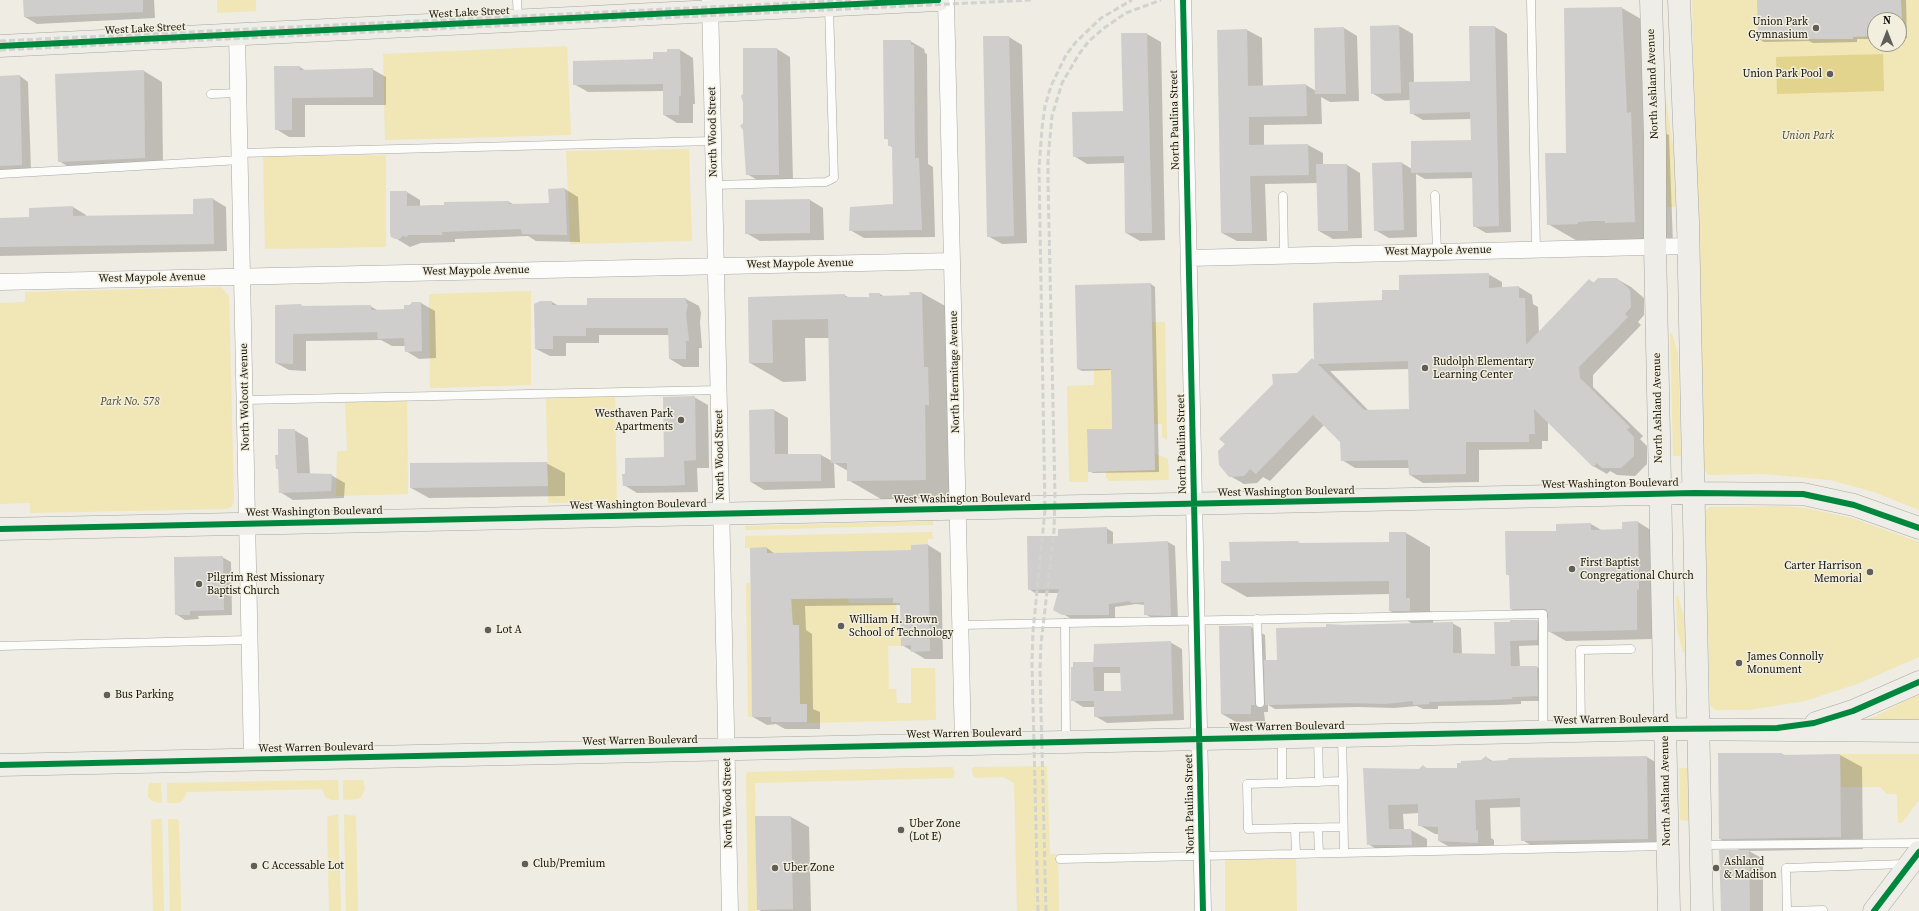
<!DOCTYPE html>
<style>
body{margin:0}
#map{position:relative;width:1919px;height:911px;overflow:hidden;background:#eeece3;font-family:"Source Serif 4",serif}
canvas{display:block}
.north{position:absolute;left:1867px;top:12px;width:40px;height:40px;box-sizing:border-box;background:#f2efdf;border:1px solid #99978b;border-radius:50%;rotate:0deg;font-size:11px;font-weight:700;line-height:16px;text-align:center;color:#13120d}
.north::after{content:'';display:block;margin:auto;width:14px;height:18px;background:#605e58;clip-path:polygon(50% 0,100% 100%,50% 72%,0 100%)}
</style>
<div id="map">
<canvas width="1919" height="911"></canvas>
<div class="north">N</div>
</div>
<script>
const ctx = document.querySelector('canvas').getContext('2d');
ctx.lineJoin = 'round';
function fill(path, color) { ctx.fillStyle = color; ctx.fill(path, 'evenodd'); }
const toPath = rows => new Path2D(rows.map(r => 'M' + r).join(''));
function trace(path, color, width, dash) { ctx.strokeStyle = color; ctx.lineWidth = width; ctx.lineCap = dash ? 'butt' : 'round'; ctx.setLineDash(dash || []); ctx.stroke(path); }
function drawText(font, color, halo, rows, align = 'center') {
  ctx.font = font + ' "Source Serif 4",serif'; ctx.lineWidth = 3; ctx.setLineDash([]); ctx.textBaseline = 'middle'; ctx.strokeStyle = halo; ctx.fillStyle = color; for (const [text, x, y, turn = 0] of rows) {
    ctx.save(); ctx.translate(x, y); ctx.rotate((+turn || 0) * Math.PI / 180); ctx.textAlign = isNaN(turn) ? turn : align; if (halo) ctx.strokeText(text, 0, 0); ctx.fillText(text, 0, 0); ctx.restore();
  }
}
fill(toPath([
 [217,0,256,0,256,11,217,13],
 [1692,0,1919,0,1919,510,1874,492,1830,480,1764,474,1709,475,1704,470],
 [1875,20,1899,20,1899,44,1875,44],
 [567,46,571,135,385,140,383,54],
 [1664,87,1674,153,1675,207,1667,207],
 [689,149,692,241,570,244,566,151],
 [386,155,386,247,265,249,263,157],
 [221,287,229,296,234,502,231,507,226,509,30,513,30,503,0,504,0,303,25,302,25,292],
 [531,291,531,385,430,388,429,294],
 [1152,322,1165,322,1167,440,1162,437,1162,424,1154,424],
 [1670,333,1672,333,1678,354,1681,456,1673,456],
 [1094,369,1111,369,1112,429,1087,430,1088,482,1069,482,1067,386,1094,385],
 [615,396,617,502,548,503,546,398],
 [407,401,408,494,336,496,337,451,347,451,345,402],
 [1155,454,1168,459,1169,480,1109,481,1106,477,1106,471,1155,470],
 [1781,506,1806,508,1852,518,1919,542,1919,657,1857,684,1805,701,1749,710,1715,710,1710,705,1705,511,1710,507],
 [933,521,933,525,745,530,745,526],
 [932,532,933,539,928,539,928,544,911,545,911,550,767,553,767,548,745,548,745,536],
 [746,583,750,583,752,717,748,717],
 [1676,596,1678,596,1684,617,1685,652,1683,652,1677,630],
 [848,598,849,603,896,603,897,631,901,631,901,646,888,646,889,689,896,689,897,703,911,703,911,668,935,668,936,720,807,723,807,704,800,704,799,625,791,625,779,607,792,607,792,599],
 [1919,694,1919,721,1861,721,1876,716],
 [1840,754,1919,754,1919,800,1902,823,1898,823,1897,794,1887,794,1880,787,1841,787],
 [1047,766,1050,854,1058,854,1059,911,1017,911,1014,783,1003,777,976,778,973,776,972,769,974,767],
 [953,767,955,773,953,778,755,783,757,911,748,911,746,774,748,772],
 [1679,768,1688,768,1689,821,1680,820],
 [338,780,339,800,331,800,325,797,322,789,187,792,182,801,178,803,167,803,167,783],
 [343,780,363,780,365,789,361,797,358,799,343,800],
 [150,783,161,783,162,803,152,801,148,797,148,786],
 [338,814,341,911,329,911,327,817],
 [344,814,356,816,358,911,346,911],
 [154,819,162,819,164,911,153,911,151,821],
 [168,819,177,819,179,821,181,911,170,911],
 [1296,859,1297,911,1225,911,1225,860]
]), '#f0e6b6');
fill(toPath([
 [1883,54,1884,91,1777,94,1776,57]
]), '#e2d48c');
fill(toPath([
 [24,0,154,0,155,18,37,24,25,17],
 [1758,0,1906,0,1907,38,1899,38,1899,20,1875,20,1875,39,1857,39,1857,42,1813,43,1809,41,1764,42,1759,39],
 [1622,8,1660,30,1664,133,1669,135,1673,244,1586,246,1548,224],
 [1399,26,1413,34,1414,83,1471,82,1495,27,1507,34,1511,232,1486,233,1474,226,1473,178,1425,179,1416,174,1417,237,1389,238,1375,230,1402,163,1412,169,1472,141,1472,119,1423,120,1411,113,1411,100,1385,101,1372,93,1371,27],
 [1344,28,1357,36,1359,101,1330,102,1321,97,1322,124,1264,125,1264,145,1308,145,1323,153,1323,165,1347,165,1360,173,1362,238,1333,239,1319,231,1318,183,1265,184,1267,241,1237,241,1222,233,1247,30,1262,38,1263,86,1306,85,1316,91],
 [1122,34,1147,34,1161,42,1165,240,1140,241,1126,233,1125,163,1087,164,1074,156,1124,112],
 [1009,37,1022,45,1027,243,1002,244,988,236],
 [910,41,924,49,925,53,927,54,928,164,933,167,935,237,864,238,850,230,894,205,893,148,889,145,889,140,885,138],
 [777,49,790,57,793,182,761,182,747,174,744,123],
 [680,50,693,58,695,104,693,104,693,123,677,123,664,115,664,91,588,92,574,84,654,60],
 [300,67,306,71,372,69,386,77,386,105,305,105,305,137,289,137,276,129],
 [144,71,162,82,163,168,77,172,59,161,56,75],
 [20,76,28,82,31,170,0,170,0,77],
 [565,189,578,197,580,242,536,241,528,236,455,239,455,242,421,243,410,247,392,236,407,192,420,200,420,206,509,202,515,205,550,204],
 [213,199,226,207,227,251,0,256,0,219,30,218,73,207,86,215,86,217,194,215],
 [810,200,823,208,824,240,760,241,746,233],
 [1488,274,1502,282,1502,288,1519,287,1532,295,1533,304,1538,307,1539,333,1589,280,1594,283,1617,279,1631,287,1644,298,1644,315,1638,322,1641,325,1593,375,1593,387,1643,436,1640,439,1647,446,1647,464,1635,476,1617,475,1610,471,1607,474,1593,466,1548,421,1548,441,1542,441,1542,449,1479,450,1479,482,1423,483,1410,475,1410,468,1355,468,1342,460,1341,442,1324,425,1270,481,1263,477,1257,483,1244,484,1230,476,1298,374,1315,361,1383,301,1400,291],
 [1409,369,1410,410,1369,411,1330,371],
 [1151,284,1155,287,1159,472,1093,473,1089,471,1113,430,1112,370,1082,371,1078,369],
 [910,293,922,293,956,312,959,499,881,499,848,480,848,471,834,463,835,488,764,490,751,482,750,411,774,410,788,418,788,455,821,455,832,461,830,338,805,338,806,381,783,382,750,363,749,298,844,295,850,298,870,298,880,294,885,297,911,296],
 [686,299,699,306,701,313,700,322,702,348,699,348,699,367,683,367,670,359,669,335,599,335,599,343,566,343,566,356,550,356,536,349,552,302,559,306,588,306],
 [412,303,421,303,435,311,436,358,419,359,406,351,405,346,392,346,381,340,306,341,306,371,289,370,276,363,301,305,304,307,370,306,379,311,405,310],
 [694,397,708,405,709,468,697,468,698,492,637,493,624,485,626,475,665,458],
 [294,430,308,438,310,474,331,475,345,483,344,498,293,500,280,492,279,469,277,468,280,456],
 [546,463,565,473,565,496,429,498,411,488],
 [1638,522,1654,532,1653,639,1566,641,1550,632,1550,618,1527,618,1511,609,1510,576,1507,574,1557,532,1591,524,1603,531,1623,530],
 [1106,528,1113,532,1113,544,1168,542,1175,546,1178,619,1152,618,1145,614,1145,605,1136,604,1115,607,1115,618,1070,618,1054,609,1059,593,1035,593,1029,589,1059,536],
 [1390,533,1406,533,1430,547,1430,611,1434,613,1433,623,1452,623,1461,628,1462,654,1496,655,1495,623,1537,621,1546,626,1546,645,1519,646,1520,667,1537,667,1546,672,1546,701,1521,701,1521,704,1500,705,1438,706,1438,709,1423,709,1417,706,1394,708,1359,707,1275,709,1268,705,1268,712,1264,712,1265,721,1236,722,1222,714,1220,627,1251,627,1265,635,1266,661,1278,661,1327,628,1413,624,1390,611,1390,594,1247,597,1222,583,1231,562,1298,542,1302,544,1390,543],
 [928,545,941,553,943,659,925,659,902,645,901,606,899,605,805,606,806,630,812,634,813,709,820,712,820,729,785,729,776,724,767,725,753,717,767,548,775,554,912,551],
 [222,557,231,562,232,615,198,616,199,619,185,620,176,614],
 [1170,642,1182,649,1184,720,1107,723,1095,716,1095,707,1083,707,1072,700,1093,663],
 [1104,673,1121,673,1122,692,1104,692],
 [1719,754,1782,754,1787,756,1840,755,1862,767,1863,849,1749,851,1763,859,1763,911,1722,911,1741,851,1720,839],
 [1486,757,1494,762,1647,757,1662,766,1663,848,1538,849,1522,840,1522,807,1490,808,1491,838,1494,840,1494,851,1455,850,1439,841,1439,834,1435,834,1419,825,1419,813,1403,814,1404,830,1411,830,1427,839,1427,853,1383,853,1368,844,1364,769,1419,770,1423,766,1428,769,1458,769,1482,761],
 [757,817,791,817,809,827,811,911,761,911,758,909]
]), '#0003');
fill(toPath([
 [23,0,143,0,143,12,24,17],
 [1757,0,1901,0,1902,20,1875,20,1875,36,1853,37,1853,39,1758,39],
 [1622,7,1627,113,1631,112,1635,222,1605,223,1605,221,1591,221,1578,222,1578,224,1547,225,1545,153,1566,153,1564,8],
 [1399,25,1401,93,1371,94,1370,26],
 [1469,26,1495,26,1499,226,1473,227,1472,172,1411,173,1411,141,1471,140,1470,112,1410,114,1409,82,1470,81],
 [1344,27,1346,94,1315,94,1314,28],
 [1247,29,1248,86,1306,84,1307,116,1249,117,1249,145,1308,144,1309,175,1250,176,1252,233,1221,233,1217,30],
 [1121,33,1147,33,1152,233,1125,233,1124,156,1073,157,1072,112,1123,111],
 [983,36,1009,36,1014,236,987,237],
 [883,40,911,40,911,45,914,45,915,158,919,158,922,230,849,231,850,207,893,204,892,146,888,146,888,139,884,139],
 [743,48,777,48,779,175,746,175,743,130,740,126,743,123,743,103,741,96,743,94],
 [667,49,680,49,681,96,679,96,679,115,663,115,663,84,573,85,573,61,653,59,653,52,667,52],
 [274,66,300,66,300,70,373,68,373,97,292,98,292,130,275,130],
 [144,70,145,158,58,162,55,74],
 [20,75,22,165,0,166,0,76],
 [1402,162,1404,230,1374,231,1372,163],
 [1316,164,1347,164,1348,231,1318,231],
 [565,188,567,235,522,234,521,229,442,232,442,235,408,235,407,237,402,236,400,239,395,239,391,237,390,233,390,191,407,191,407,206,444,205,444,202,509,201,509,204,549,203,548,189],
 [213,198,214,244,0,247,0,218,29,217,29,208,73,206,73,216,193,214,193,199],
 [810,199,810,233,745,234,745,200],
 [1489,273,1489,288,1519,286,1519,298,1525,298,1526,345,1589,279,1593,283,1598,278,1617,278,1630,290,1631,307,1625,314,1628,317,1579,367,1580,378,1630,427,1627,430,1634,437,1634,456,1621,468,1602,468,1597,463,1593,467,1534,409,1535,434,1529,434,1529,442,1466,442,1466,474,1409,475,1408,460,1341,461,1340,442,1313,415,1256,474,1250,469,1244,476,1229,477,1219,465,1218,451,1225,444,1219,439,1273,384,1272,374,1297,373,1312,358,1314,360,1313,303,1382,300,1382,290,1399,290,1399,275],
 [1408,361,1409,409,1364,410,1318,364],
 [1151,283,1155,470,1088,472,1087,429,1112,429,1111,369,1077,369,1075,285],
 [909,292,922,292,924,367,928,367,929,405,925,405,926,480,847,481,847,463,831,463,828,319,772,320,773,363,749,363,748,297,845,294,845,297,869,297,869,293,880,293,880,296,910,295],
 [587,298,686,298,686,303,688,304,686,314,689,341,686,341,686,359,669,359,668,328,586,328,586,336,553,336,553,349,535,349,534,304,540,301,552,301,552,305,587,305],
 [412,302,421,302,422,351,405,352,404,338,378,339,377,332,293,334,293,364,275,363,275,305,301,304,301,306,371,305,371,310,404,309,404,305,410,305],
 [695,396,696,460,684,461,685,485,662,486,623,486,622,474,625,474,625,458,664,457,663,397],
 [774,409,775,454,821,454,821,481,750,482,749,410],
 [278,429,295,429,297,473,332,474,331,491,279,493,278,469,276,469,275,455,278,455],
 [547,462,548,486,410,488,410,463],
 [1638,521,1639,589,1637,590,1637,630,1548,632,1548,614,1546,609,1510,609,1509,575,1506,575,1505,531,1556,531,1556,524,1591,523,1591,530,1622,529,1622,522],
 [1107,527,1107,544,1168,541,1171,616,1144,615,1144,602,1131,603,1130,601,1109,604,1109,615,1062,615,1053,610,1059,589,1028,590,1027,536,1058,536,1058,529],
 [1389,532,1406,532,1406,598,1410,598,1410,611,1389,611,1389,581,1221,583,1221,561,1230,561,1229,542,1298,541,1299,543,1389,542],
 [928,544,930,651,911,652,911,645,901,646,900,603,893,603,893,598,791,599,793,625,799,625,800,704,807,704,807,722,771,722,771,717,752,717,750,548,767,547,767,553,911,550,911,545],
 [223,556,224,610,190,611,190,615,175,615,174,557],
 [1510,620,1538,620,1537,640,1510,641,1511,666,1537,666,1538,696,1512,697,1512,699,1490,700,1429,702,1429,704,1413,705,1413,701,1385,704,1349,703,1265,705,1264,660,1277,660,1276,628,1326,627,1326,624,1345,625,1453,622,1453,653,1495,654,1494,622,1510,622],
 [1219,626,1251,626,1255,705,1251,705,1251,714,1221,714],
 [1171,641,1173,714,1094,717,1094,698,1094,701,1071,701,1071,667,1073,667,1073,662,1093,662,1093,667,1094,644],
 [1093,667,1120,667,1121,691,1094,691],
 [1718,753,1782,753,1782,755,1840,754,1841,837,1719,839],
 [1486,756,1490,761,1507,760,1509,758,1647,756,1648,839,1521,841,1520,798,1475,800,1476,830,1478,830,1478,843,1438,841,1438,827,1418,826,1418,804,1388,805,1389,829,1411,829,1412,845,1367,845,1363,768,1419,769,1423,765,1426,768,1457,768,1457,763,1461,763,1461,761,1481,760],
 [755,816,791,816,793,909,757,910],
 [1719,850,1749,850,1750,911,1721,911]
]), '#d0cecc');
const lane = toPath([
 [517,0,518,19],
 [1531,0,1536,249],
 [211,94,239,93],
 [240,153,713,141],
 [0,174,240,160],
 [714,185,826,182,834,178,829,7],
 [1435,195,1437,252],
 [1283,196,1284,255],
 [245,400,719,390],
 [1257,619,1260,703],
 [1065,623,1066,740],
 [960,625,1543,614,1543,731],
 [0,646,249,640],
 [1581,730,1580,650,1631,649],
 [1342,736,1343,781],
 [1318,737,1319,782],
 [1282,738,1282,783],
 [1343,827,1248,829,1247,784,1343,781,1344,852],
 [1295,828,1296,854],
 [1318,828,1319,853],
 [1702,845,1919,843],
 [1060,859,1666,846],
 [1823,910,1787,911,1786,868,1905,864]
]);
const street = toPath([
 [710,0,730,911],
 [946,0,963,744],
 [1183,0,1203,911],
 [237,34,252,760],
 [1189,258,1688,246],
 [0,282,952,261]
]);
const secondary = toPath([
 [1651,0,1655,138,1655,247,1669,911],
 [1679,0,1688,222,1702,911],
 [0,46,938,0],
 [0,529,1694,493,1803,494,1854,505,1919,528],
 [1816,723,1853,711,1919,682],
 [0,765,1665,729,1919,731],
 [1874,911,1919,852]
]);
trace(lane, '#a8a7a0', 9);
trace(street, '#a8a7a0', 17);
trace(secondary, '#a8a7a0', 23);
trace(lane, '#fcfcfb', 8);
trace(street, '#fcfcfb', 16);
trace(secondary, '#eeede7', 22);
trace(toPath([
 [0,41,854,0],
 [0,50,1032,0],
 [1038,911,1032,662,1033,632,1045,510,1039,168,1042,128,1045,106,1051,86,1066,55,1076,42,1101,18,1132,0],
 [1046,911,1040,669,1041,644,1054,531,1055,495,1048,181,1048,159,1052,116,1062,83,1079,54,1089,41,1104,28,1126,13,1161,0]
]), '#d2d2cf', 3, [6, 3]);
trace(toPath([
 [1183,0,1203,911],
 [0,46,938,0],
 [0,529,1694,493,1803,494,1854,505,1919,528],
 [0,765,1665,729,1777,728,1814,723,1853,711,1919,682],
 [1874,911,1919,852]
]), '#00873e', 6);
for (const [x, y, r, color] of [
 [1816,28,4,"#605e58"],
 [1830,74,4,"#605e58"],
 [1425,368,4,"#605e58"],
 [681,420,4,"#605e58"],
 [1572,569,4,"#605e58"],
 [1870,572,4,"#605e58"],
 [199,584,4,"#605e58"],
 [841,626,4,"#605e58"],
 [488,630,4,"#605e58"],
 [1739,663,4,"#605e58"],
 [107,695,4,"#605e58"],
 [901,830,4,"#605e58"],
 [525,864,4,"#605e58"],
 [254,866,4,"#605e58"],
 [775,868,4,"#605e58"],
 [1716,868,4,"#605e58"]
]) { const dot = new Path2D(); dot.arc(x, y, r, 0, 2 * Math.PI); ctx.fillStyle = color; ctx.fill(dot); trace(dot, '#f2efdf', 1.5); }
drawText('11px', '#13120d', '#f2efdf', [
 ["West Lake Street",469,13,-3],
 ["West Lake Street",145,29,-3],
 ["North Ashland Avenue",1653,84,-92],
 ["North Paulina Street",1175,120,-91],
 ["North Wood Street",713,132,-91],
 ["West Maypole Avenue",1438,251,-1],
 ["West Maypole Avenue",800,264,-1],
 ["West Maypole Avenue",476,271,-1],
 ["West Maypole Avenue",152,278,-1],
 ["North Hermitage Avenue",955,372,-91],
 ["North Wolcott Avenue",245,397,-91],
 ["North Ashland Avenue",1658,408,-91],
 ["North Paulina Street",1182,444,-91],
 ["North Wood Street",720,455,-91],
 ["West Washington Boulevard",1610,484,-1],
 ["West Washington Boulevard",1286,492,-1],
 ["West Washington Boulevard",962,499,-1],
 ["West Washington Boulevard",638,505,-1],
 ["West Washington Boulevard",314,512,-1],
 ["West Warren Boulevard",1611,720,-1],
 ["West Warren Boulevard",1287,727,-1],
 ["West Warren Boulevard",964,734,-1],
 ["West Warren Boulevard",640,741,-1],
 ["West Warren Boulevard",316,748,-1],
 ["North Ashland Avenue",1666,791,-91],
 ["North Wood Street",728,803,-91],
 ["North Paulina Street",1190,804,-91]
]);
drawText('11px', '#13120d', '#f2efdf', [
 ["Union Park",1808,22,"right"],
 ["Gymnasium",1808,35,"right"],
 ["Union Park Pool",1822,74,"right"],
 ["Rudolph Elementary",1433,362],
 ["Learning Center",1433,375],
 ["Westhaven Park",673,414,"right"],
 ["Apartments",673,427,"right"],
 ["First Baptist",1580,563],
 ["Congregational Church",1580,576],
 ["Carter Harrison",1862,566,"right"],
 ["Memorial",1862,579,"right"],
 ["Pilgrim Rest Missionary",207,578],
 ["Baptist Church",207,591],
 ["William H. Brown",849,620],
 ["School of Technology",849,633],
 ["Lot A",496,630],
 ["James Connolly",1747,657],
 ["Monument",1747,670],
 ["Bus Parking",115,695],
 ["Uber Zone",909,824],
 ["(Lot E)",909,837],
 ["Ashland",1724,862],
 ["& Madison",1724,875],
 ["Club/Premium",533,864],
 ["C Accessable Lot",262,866],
 ["Uber Zone",783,868]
], 'left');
drawText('italic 11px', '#4f461d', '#f2efdf', [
 ["Union Park",1808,136],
 ["Park No. 578",130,402]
]);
</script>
